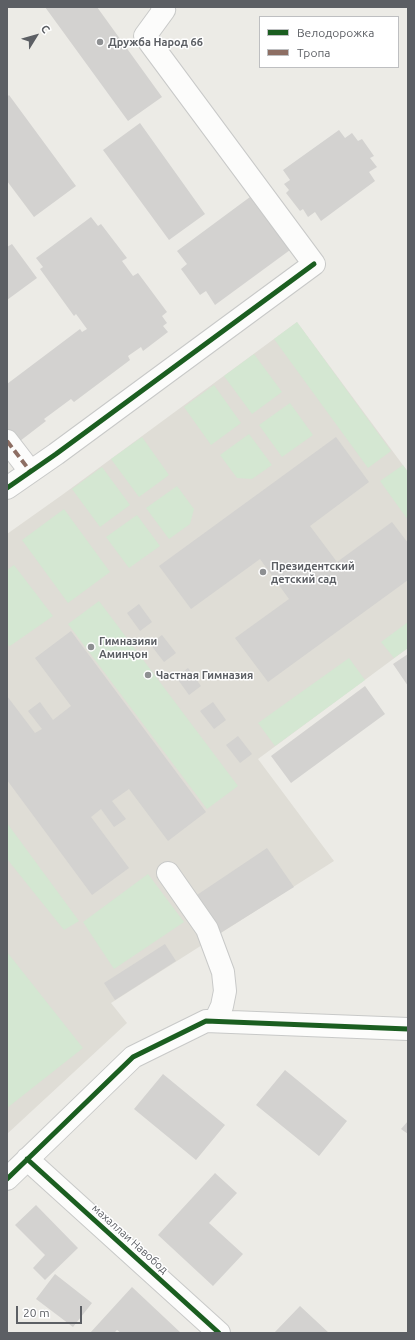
<!DOCTYPE html>
<meta charset="utf-8">
<style>
body{margin:0}
#map{position:relative;width:415px;height:1340px;overflow:hidden;background:#ecebe6;font-family:Ubuntu,sans-serif}
canvas{display:block}
.frame{position:absolute;inset:0;border:8px solid #5c5f64;pointer-events:none}
.legend{position:absolute;left:259px;top:16px;width:140px;height:52px;box-sizing:border-box;background:#fff;border:1px solid #bebfc1;margin:0;padding:5px 7px;list-style:none;font-size:12px;color:#5c5f64}
.legend li{display:flex;align-items:center;gap:8px;height:20px}
.legend b{width:20px;border:1px solid #bebfc1}
.north{position:absolute;left:16px;top:16px;width:40px;height:40px;-webkit-text-stroke:3px #fff;paint-order:stroke;rotate:53deg;font-size:11px;font-weight:700;line-height:16px;text-align:center;color:#5c5f64}
.north::after{content:'';display:block;margin:auto;width:14px;height:18px;background:#5c5f64;clip-path:polygon(50% 0,100% 100%,50% 72%,0 100%)}
.scale{position:absolute;left:16px;top:1306px;width:66px;height:18px;box-sizing:border-box;border:2px solid #5c5f64;border-top:0;padding-left:5px;font-size:12px;line-height:14px;white-space:nowrap;color:#5c5f64;-webkit-text-stroke:3px #fff;paint-order:stroke}
</style>
<div id="map">
<canvas width="415" height="1340"></canvas>
<div class="frame"></div>
<ul class="legend">
<li><b style="height:5px;background:#1b5e20"></b>Велодорожка</li>
<li><b style="height:5px;background:#8d6e63"></b>Тропа</li>
</ul>
<div class="north">С</div>
<div class="scale">20 m</div>
</div>
<script>
const ctx = document.querySelector('canvas').getContext('2d');
ctx.lineJoin = 'round';
function fill(path, color) { ctx.fillStyle = color; ctx.fill(path, 'evenodd'); }
const toPath = rows => new Path2D(rows.map(r => 'M' + r).join(''));
function trace(path, color, width, dash) { ctx.strokeStyle = color; ctx.lineWidth = width; ctx.lineCap = dash ? 'butt' : 'round'; ctx.setLineDash(dash || []); ctx.stroke(path); }
function drawText(font, color, halo, rows, align = 'center') {
  ctx.font = font + ' Ubuntu,sans-serif'; ctx.lineWidth = 3; ctx.setLineDash([]); ctx.textBaseline = 'middle'; ctx.strokeStyle = halo; ctx.fillStyle = color; for (const [text, x, y, turn = 0] of rows) {
    ctx.save(); ctx.translate(x, y); ctx.rotate((+turn || 0) * Math.PI / 180); ctx.textAlign = isNaN(turn) ? turn : align; if (halo) ctx.strokeText(text, 0, 0); ctx.fillText(text, 0, 0); ctx.restore();
  }
}
fill(toPath([
 [297,322,408,472,408,648,258,759,334,861,111,1003,127,1023,7,1134,7,534,62,495]
]), '#dfddd6');
fill(toPath([
 [297,322,391,451,368,468,274,339],
 [254,354,282,392,252,414,224,376],
 [214,385,241,423,211,445,184,407],
 [290,403,313,435,282,457,259,425],
 [249,434,272,465,252,479,237,478,220,455],
 [142,437,169,475,139,497,111,459],
 [403,465,408,472,408,520,380,481],
 [102,467,130,505,100,527,72,489],
 [177,486,194,509,190,524,169,539,146,508],
 [64,509,110,572,68,603,22,540],
 [137,515,160,546,129,568,106,537],
 [14,565,53,616,10,646,7,645,7,570],
 [99,601,238,786,207,809,68,624],
 [408,622,408,648,394,658,381,642],
 [349,658,365,680,275,746,258,723],
 [7,823,79,921,64,930,7,859],
 [148,874,184,922,114,969,83,922],
 [7,952,83,1048,7,1108]
]), '#d4e7d2');
fill(toPath([
 [45,7,97,7,162,97,128,121],
 [9,95,76,186,34,217,7,181,7,97],
 [140,123,205,214,169,240,103,150],
 [339,130,345,138,352,133,358,141,362,139,374,156,370,158,377,167,369,172,375,181,321,221,315,212,308,217,303,209,300,211,286,193,289,190,284,184,290,180,283,170],
 [250,197,260,211,265,207,285,233,280,237,290,250,215,305,206,291,200,295,181,269,187,264,177,251],
 [91,217,98,226,101,224,127,258,122,261,133,276,138,273,167,312,162,316,167,323,163,326,168,332,143,351,141,347,128,356,130,360,74,402,71,399,44,419,46,421,20,441,14,440,7,430,7,384,80,329,82,332,87,329,76,314,74,316,40,269,43,267,36,258],
 [12,244,37,278,7,300,7,247],
 [336,437,369,482,310,526,337,562,392,522,408,543,408,580,268,682,235,638,289,599,260,559,191,609,159,566],
 [139,604,152,622,140,631,127,613],
 [71,631,206,812,168,841,129,789,112,801,126,819,114,827,101,809,91,817,129,868,92,895,7,780,7,696,35,733,42,729,28,711,40,702,53,720,71,706,35,658],
 [162,635,176,653,164,662,150,644],
 [408,654,408,686,393,664],
 [188,668,201,686,189,695,176,677],
 [365,686,385,714,291,783,271,756],
 [213,702,226,720,214,729,200,711],
 [238,736,252,754,240,763,226,745],
 [267,848,294,887,214,937,191,899],
 [165,944,176,961,115,1000,104,983],
 [285,1070,347,1121,319,1156,256,1105],
 [163,1074,225,1125,196,1160,134,1109],
 [408,1121,408,1134,401,1129],
 [215,1173,237,1193,209,1223,243,1254,213,1286,158,1235],
 [36,1205,78,1248,45,1280,33,1268,45,1255,15,1225],
 [55,1274,92,1303,73,1327,36,1299],
 [132,1287,181,1333,121,1333,117,1330,114,1333,90,1333],
 [300,1306,329,1333,274,1333]
]), '#d3d2d0');
const minor = toPath([
 [7,441,30,471],
 [7,488,56,454,314,264,145,36,164,10,162,7],
 [168,873,207,929,223,972,225,991,222,1006,215,1021],
 [27,1159,219,1333],
 [7,1179,133,1057,206,1021,408,1029]
]);
trace(minor, '#c8c9c8', 24);
trace(minor, '#fcfcfb', 22);
trace(toPath([
 [7,441,30,471]
]), '#8d6e63', 4, [8, 4]);
trace(toPath([
 [7,488,56,454,314,264],
 [27,1159,219,1333],
 [7,1179,133,1057,206,1021,408,1029]
]), '#1b5e20', 5);
for (const [x, y, r, color] of [
 [100,42,4,"#8e9092"],
 [263,572,4,"#8e9092"],
 [91,647,4,"#8e9092"],
 [148,675,4,"#8e9092"]
]) { const dot = new Path2D(); dot.arc(x, y, r, 0, 2 * Math.PI); ctx.fillStyle = color; ctx.fill(dot); trace(dot, '#fff', 1.5); }
drawText('bold 11px', '#5c5f64', '#fff', [
 ["Дружба Народ 66",108,42],
 ["Президентский",271,566],
 ["детский сад",271,579],
 ["Гимназияи",99,641],
 ["Аминҷон",99,654],
 ["Частная Гимназия",156,675]
], 'left');
drawText('11px', '#5c5f64', '#fff', [
 ["махаллаи Навобод",130,1239,42]
]);
</script>
